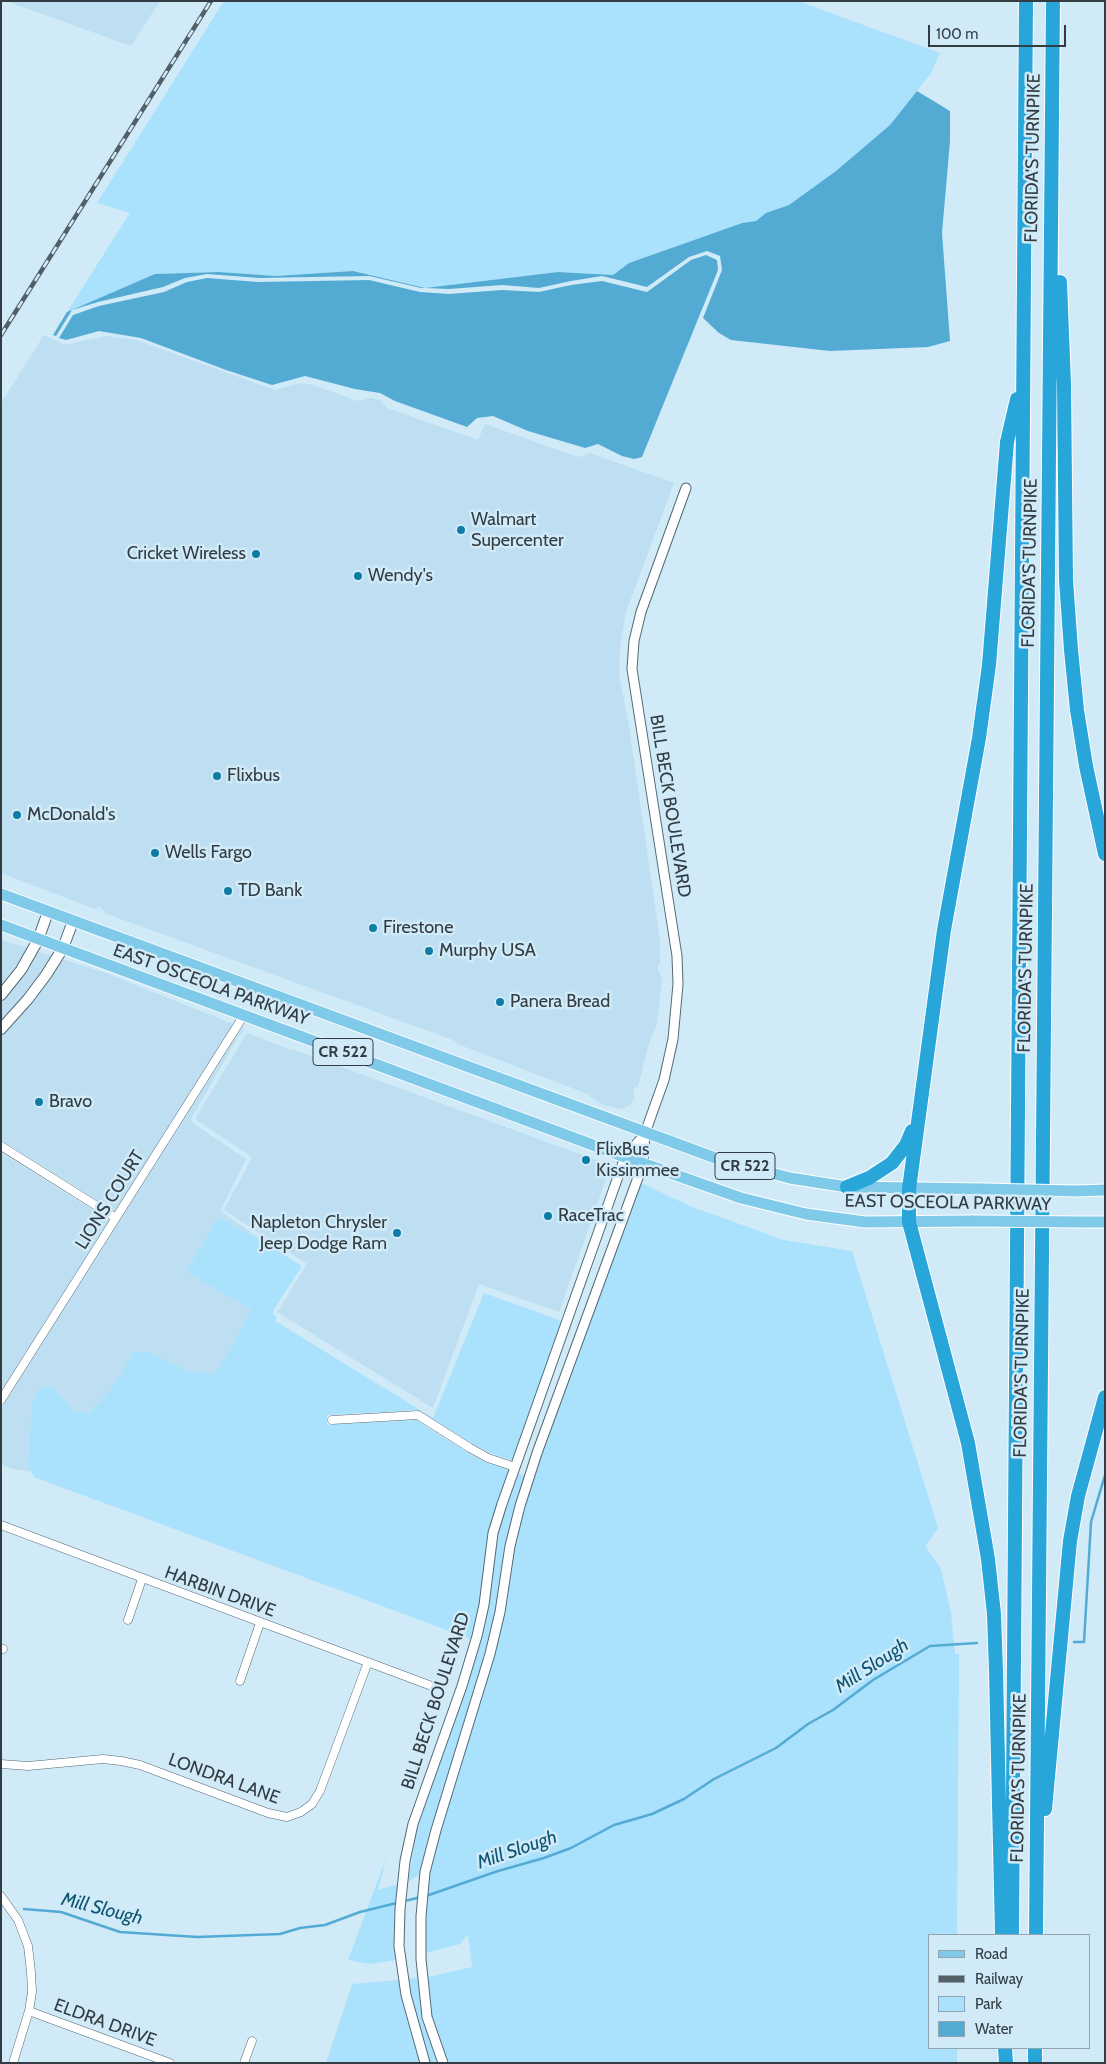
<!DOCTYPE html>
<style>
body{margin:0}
#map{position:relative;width:1106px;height:2064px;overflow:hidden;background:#d0eaf8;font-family:Cabin,sans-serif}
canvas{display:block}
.frame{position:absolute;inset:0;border:2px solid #323c42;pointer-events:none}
.legend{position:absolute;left:928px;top:1934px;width:162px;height:115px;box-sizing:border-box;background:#d0eaf8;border:1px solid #91a4af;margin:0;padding:6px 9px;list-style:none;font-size:15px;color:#323c42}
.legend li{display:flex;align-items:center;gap:10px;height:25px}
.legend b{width:25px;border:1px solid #91a4af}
.scale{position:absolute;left:928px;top:25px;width:138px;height:22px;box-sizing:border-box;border:2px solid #323c42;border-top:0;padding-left:6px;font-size:15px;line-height:18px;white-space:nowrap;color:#323c42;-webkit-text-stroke:4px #d0eaf8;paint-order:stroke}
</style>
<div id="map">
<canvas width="1106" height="2064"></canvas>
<div class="frame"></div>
<ul class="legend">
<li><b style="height:6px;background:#7ecae8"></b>Road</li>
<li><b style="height:6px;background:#525f67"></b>Railway</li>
<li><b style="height:14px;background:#aae1fd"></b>Park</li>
<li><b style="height:14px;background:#53abd4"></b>Water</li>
</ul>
<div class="scale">100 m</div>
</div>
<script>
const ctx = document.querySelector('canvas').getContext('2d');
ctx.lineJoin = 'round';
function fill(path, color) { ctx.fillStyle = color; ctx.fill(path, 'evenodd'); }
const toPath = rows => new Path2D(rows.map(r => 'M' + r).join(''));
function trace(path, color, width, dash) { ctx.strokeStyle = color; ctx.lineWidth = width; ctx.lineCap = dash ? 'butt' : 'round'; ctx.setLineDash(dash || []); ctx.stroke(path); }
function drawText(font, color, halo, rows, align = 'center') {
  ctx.font = font + ' Cabin,sans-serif'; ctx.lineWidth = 5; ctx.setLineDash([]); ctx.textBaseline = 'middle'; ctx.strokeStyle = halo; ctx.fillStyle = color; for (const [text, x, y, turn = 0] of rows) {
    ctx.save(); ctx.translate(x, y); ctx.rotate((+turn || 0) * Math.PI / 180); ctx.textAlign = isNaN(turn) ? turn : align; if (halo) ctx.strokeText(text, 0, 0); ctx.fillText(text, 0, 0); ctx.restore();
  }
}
fill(toPath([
 [6,1,160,1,131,46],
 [44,335,64,345,107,336,136,340,275,390,300,383,313,385,358,401,371,398,380,400,387,408,478,440,485,424,578,457,590,453,674,483,626,612,620,645,619,675,629,726,660,940,660,964,657,967,662,979,657,1025,650,1040,638,1086,634,1088,633,1091,635,1096,630,1105,622,1109,603,1105,585,1093,460,1045,453,1040,107,914,100,907,95,909,1,873,1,403],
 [1,940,28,948,1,987],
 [37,951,52,956,25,996,1,1023,1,1003,24,973],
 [62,959,103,972,233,1024,115,1211,1,1140,1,1036,32,1002],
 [242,1028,245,1029,238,1037,191,1119,193,1123,246,1159,220,1211,269,1245,218,1217,186,1272,252,1310,215,1374,187,1370,147,1352,134,1352,121,1374,105,1396,89,1413,74,1410,52,1386,32,1401,28,1465,31,1472,13,1469,1,1464,1,1409],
 [247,1033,288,1049,295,1050,607,1164,610,1168,559,1312,479,1284,433,1408,277,1312,307,1264,224,1210,252,1157,195,1119],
 [1,1153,109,1220,1,1392]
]), '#bddff1');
fill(toPath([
 [224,1,798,1,940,53,931,73,890,125,836,171,789,205,766,213,756,221,741,223,629,263,613,275,558,272,425,288,353,271,276,276,219,272,155,274,67,312,130,213,97,203],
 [641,1183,692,1207,784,1240,852,1251,938,1528,925,1546,941,1569,951,1613,955,1654,959,1654,957,1935,930,1935,930,2048,957,2048,957,2063,449,2063,431,2015,428,1977,472,1967,468,1934,460,1944,426,1953,425,1916,431,1870,440,1831,495,1654,505,1612,515,1547,524,1508,542,1455],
 [218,1217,269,1245,302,1266,274,1309,273,1314,277,1317,275,1321,433,1418,484,1293,562,1321,512,1460,490,1453,473,1444,418,1410,327,1415,327,1425,416,1420,468,1453,487,1463,509,1470,488,1532,479,1605,471,1639,34,1477,28,1465,32,1401,41,1387,52,1386,74,1410,89,1413,105,1396,121,1374,133,1352,147,1352,187,1370,215,1374,252,1310,186,1272],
 [518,1473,525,1476,515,1506,506,1546,495,1611,485,1652,443,1794,429,1833,420,1875,408,1881,418,1825,466,1687,482,1637,489,1606,498,1534],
 [387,1856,378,1890,398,1884,394,1942,396,1960,370,1964,348,1960],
 [418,1978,422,2018,438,2063,430,2063,427,2055,410,1994,408,1979],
 [399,1980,401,1997,419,2063,326,2063,352,1984]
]), '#aae1fd');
fill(toPath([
 [917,91,950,111,950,141,942,233,950,341,928,347,830,351,731,340,719,333,703,318,722,270,720,256,707,251,689,257,647,287,602,276,571,281,539,288,502,285,449,289,425,288,421,288,369,276,259,278,207,274,185,278,163,287,98,302,72,310,56,336,53,335,67,312,155,274,219,272,276,276,353,271,425,288,558,272,613,275,629,263,742,223,756,221,766,213,789,205,836,171,890,125],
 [706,255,717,260,718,270,642,457,634,459,622,456,598,444,585,448,528,431,493,416,477,418,467,427,395,401,380,393,355,389,305,376,272,385,226,370,141,338,99,331,66,340,59,338,73,315,99,306,164,292,187,282,207,278,258,282,369,280,420,292,449,294,502,290,539,292,571,285,602,281,647,292,691,260]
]), '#53abd4');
trace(toPath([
 [1074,1642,1084,1642,1091,1522,1105,1475],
 [426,1896,498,1871,544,1858,571,1848,614,1825,652,1814,684,1799,714,1779,776,1748,808,1724,833,1710,873,1680,930,1646,977,1643],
 [24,1909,61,1912,120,1932,197,1937,280,1934,300,1928,325,1925,360,1912,421,1897]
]), '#53abd4', 2.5);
const minor = toPath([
 [1,1146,116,1218],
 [1,1400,244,1015],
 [332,1420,418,1415,470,1448,488,1458,515,1467],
 [1,1525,429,1685],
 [128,1620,142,1579],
 [1,1649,3,1649],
 [240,1681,260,1623],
 [1,1764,28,1766,103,1759,121,1761,140,1765,268,1813,287,1817,301,1812,312,1804,320,1791,368,1662],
 [1,1896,18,1920,28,1946,31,1972,32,1992,29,2011,13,2063],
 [29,2011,170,2063],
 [244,2063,252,2041]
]);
const tertiary = toPath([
 [425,2063,406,1995,399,1946,400,1909,405,1861,413,1824,462,1686,477,1636,484,1605,493,1533,502,1504,625,1157,645,1134],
 [443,2063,427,2017,421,1959,421,1916,425,1872,436,1830,490,1654,500,1612,510,1546,520,1506,537,1453,643,1164,645,1133,664,1080,673,1039,678,984,677,956,632,669,634,641,641,612,686,488]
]);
const secondary = toPath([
 [1,995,21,970,38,940,48,912],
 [1,1029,28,999,46,975,63,948,73,921]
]);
const primary = toPath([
 [1,894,718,1159,790,1178,847,1187,982,1189],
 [1,925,625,1157,741,1198,806,1214,865,1222,973,1221],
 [1076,1191,1105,1190],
 [1083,1222,1105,1222]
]);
const motorway = toPath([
 [1060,282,1064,384,1066,580,1071,650,1077,710,1086,766,1105,854],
 [847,1187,869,1178,892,1163,906,1145,912,1131],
 [1045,1809,1070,1541,1078,1496,1105,1397],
 [1002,1935,996,1671,994,1614,988,1559,968,1443,909,1222,909,1189,944,930,979,738,989,665,1007,442,1017,399],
 [1012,1935,1026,1],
 [1036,1935,1053,1],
 [1005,2048,1006,2063],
 [1035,2063,1035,2048]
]);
trace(minor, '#536976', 9);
trace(tertiary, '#536976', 11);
trace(secondary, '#536976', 12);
trace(primary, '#fff', 13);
trace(motorway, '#fff', 16);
trace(minor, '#fff', 8);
trace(tertiary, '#fff', 9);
trace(secondary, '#fff', 10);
trace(primary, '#7ecae8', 11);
trace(motorway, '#28a6d9', 14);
const rail = toPath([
 [1,335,211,1]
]);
trace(rail, '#525f67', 4.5);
trace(rail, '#d0eaf8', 2.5, [8]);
const primaryBridge = toPath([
 [982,1189,1076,1191],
 [973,1221,1083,1222]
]);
trace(primaryBridge, '#fff', 13, []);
trace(primaryBridge, '#7ecae8', 11);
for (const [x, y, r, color] of [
 [461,530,5,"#0f7ca6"],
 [256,554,5,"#0f7ca6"],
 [358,576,5,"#0f7ca6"],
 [217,776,5,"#0f7ca6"],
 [17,815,5,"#0f7ca6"],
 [155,853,5,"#0f7ca6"],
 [228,891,5,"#0f7ca6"],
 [373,928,5,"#0f7ca6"],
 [429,951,5,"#0f7ca6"],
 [500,1002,5,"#0f7ca6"],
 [39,1102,5,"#0f7ca6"],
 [586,1160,5,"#0f7ca6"],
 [548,1216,5,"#0f7ca6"],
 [397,1233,5,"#0f7ca6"]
]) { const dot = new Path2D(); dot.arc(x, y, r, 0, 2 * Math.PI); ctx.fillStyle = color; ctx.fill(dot); trace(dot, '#d0eaf8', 2); }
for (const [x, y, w] of [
 [343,1052,60],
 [745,1166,60]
]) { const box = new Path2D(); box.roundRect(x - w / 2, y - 13.5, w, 27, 4); ctx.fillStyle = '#d0eaf8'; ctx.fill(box); trace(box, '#323c42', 1); }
drawText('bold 16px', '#323c42', null, [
 ["CR 522",343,1052],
 ["CR 522",745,1166]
]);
drawText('18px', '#323c42', '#d0eaf8', [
 ["FLORIDA'S TURNPIKE",1033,158,-89],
 ["FLORIDA'S TURNPIKE",1030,563,-89],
 ["BILL BECK BOULEVARD",670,806,81],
 ["FLORIDA'S TURNPIKE",1026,968,-89],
 ["EAST OSCEOLA PARKWAY",211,985,20],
 ["LIONS COURT",110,1200,-58],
 ["EAST OSCEOLA PARKWAY",948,1203,1],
 ["FLORIDA'S TURNPIKE",1022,1373,-89],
 ["HARBIN DRIVE",220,1592,20],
 ["BILL BECK BOULEVARD",436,1701,-72],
 ["FLORIDA'S TURNPIKE",1019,1778,-89],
 ["LONDRA LANE",224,1779,20],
 ["ELDRA DRIVE",105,2023,20]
]);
drawText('18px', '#323c42', '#d0eaf8', [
 ["Walmart",471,520],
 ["Supercenter",471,541],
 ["Cricket Wireless",246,554,"right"],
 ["Wendy's",368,576],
 ["Flixbus",227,776],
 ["McDonald's",27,815],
 ["Wells Fargo",165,853],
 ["TD Bank",238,891],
 ["Firestone",383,928],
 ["Murphy USA",439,951],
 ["Panera Bread",510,1002],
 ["Bravo",49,1102],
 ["FlixBus",596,1150],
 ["Kissimmee",596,1171],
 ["RaceTrac",558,1216],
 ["Napleton Chrysler",387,1223,"right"],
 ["Jeep Dodge Ram",387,1244,"right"]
], 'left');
drawText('italic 19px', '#0e5572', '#d0eaf8', [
 ["Mill Slough",872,1666,-33],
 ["Mill Slough",517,1850,-19],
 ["Mill Slough",102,1909,14]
]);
</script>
